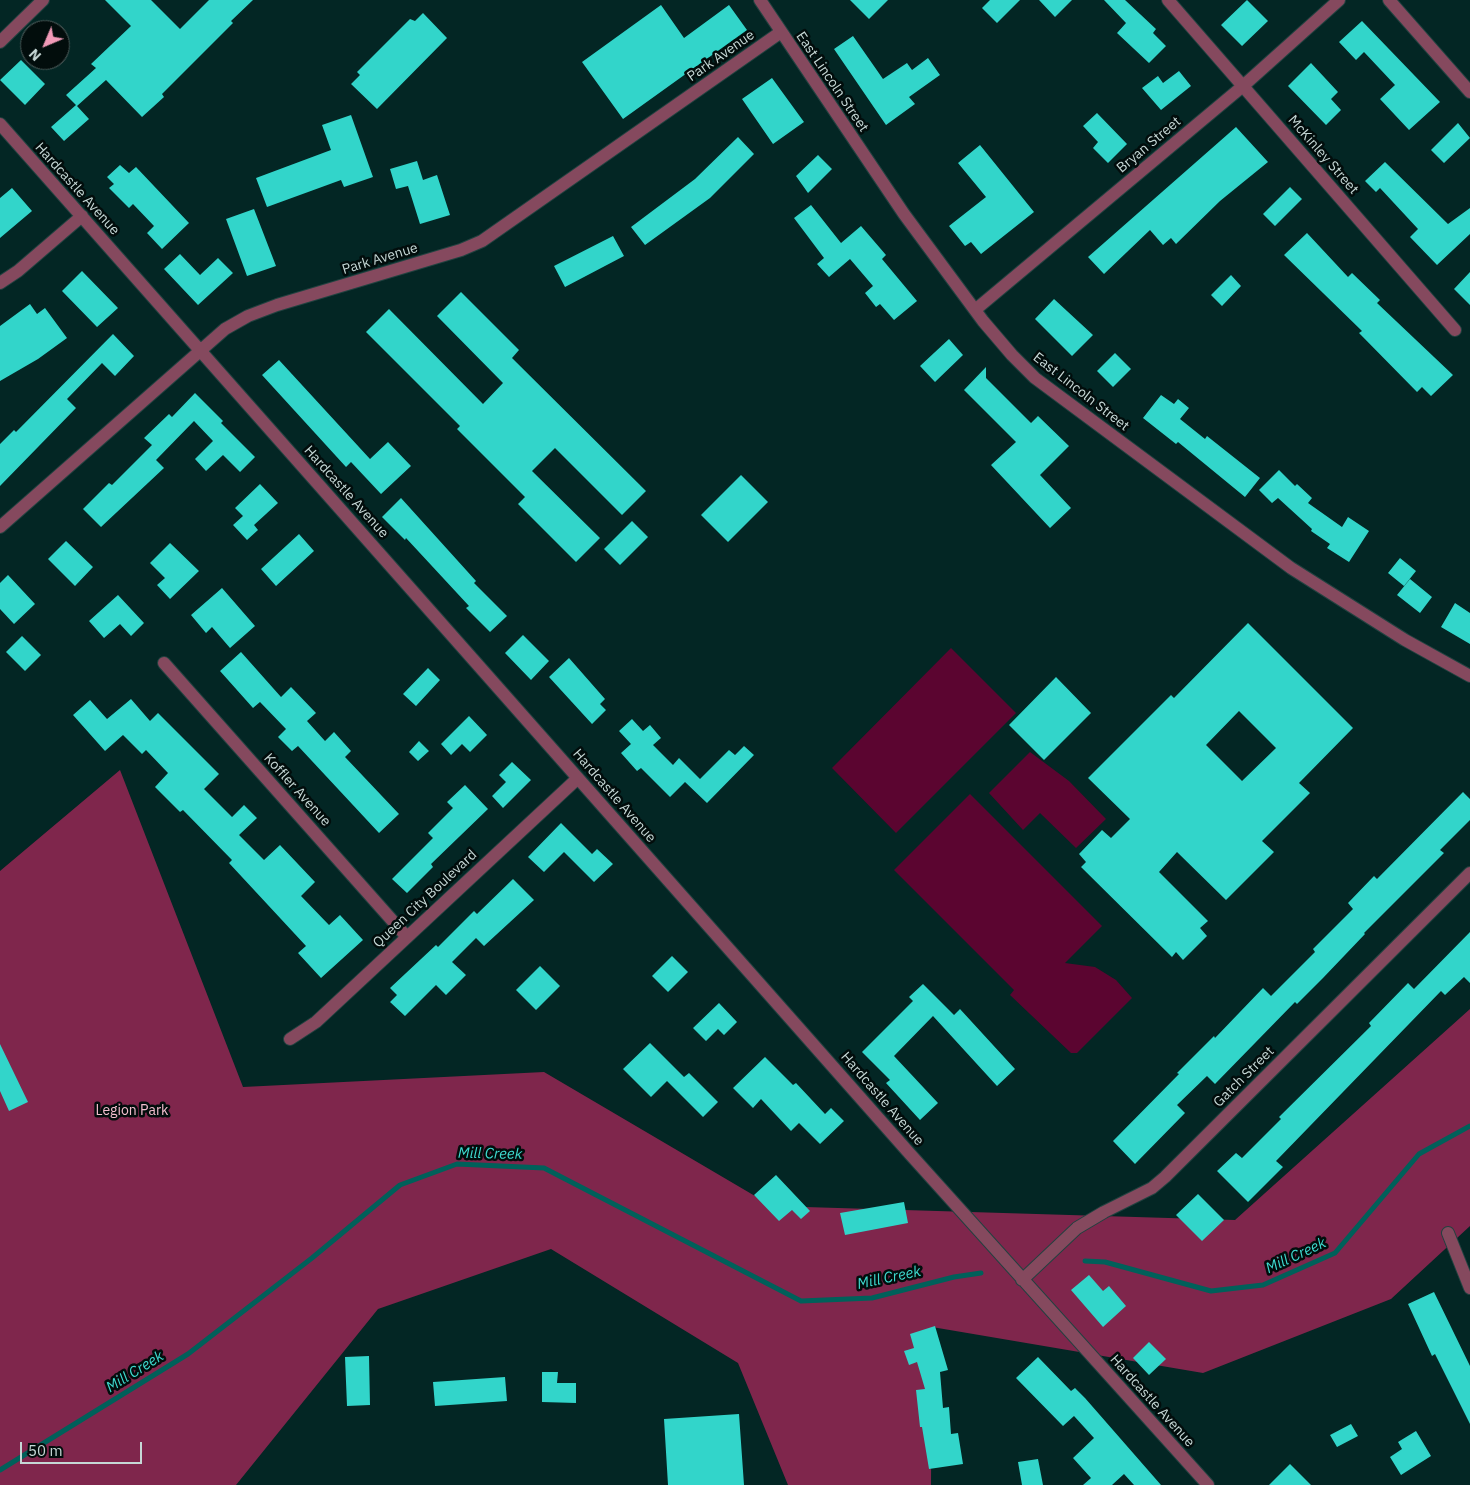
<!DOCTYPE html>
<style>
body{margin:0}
#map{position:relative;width:1470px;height:1485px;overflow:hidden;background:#032624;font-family:"IBM Plex Sans",sans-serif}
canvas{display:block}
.north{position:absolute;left:20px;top:20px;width:50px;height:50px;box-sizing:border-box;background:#020d0c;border:1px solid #505e5d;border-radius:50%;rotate:225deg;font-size:14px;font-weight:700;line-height:20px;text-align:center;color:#c6d8d6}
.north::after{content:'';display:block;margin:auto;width:18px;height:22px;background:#f09ab7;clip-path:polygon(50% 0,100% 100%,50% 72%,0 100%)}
.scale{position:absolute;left:20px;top:1442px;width:122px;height:22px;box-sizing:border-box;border:2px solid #c6d8d6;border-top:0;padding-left:6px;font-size:15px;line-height:18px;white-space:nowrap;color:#c6d8d6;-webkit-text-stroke:4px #020d0c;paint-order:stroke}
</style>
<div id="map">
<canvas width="1470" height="1485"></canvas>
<div class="north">N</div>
<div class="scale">50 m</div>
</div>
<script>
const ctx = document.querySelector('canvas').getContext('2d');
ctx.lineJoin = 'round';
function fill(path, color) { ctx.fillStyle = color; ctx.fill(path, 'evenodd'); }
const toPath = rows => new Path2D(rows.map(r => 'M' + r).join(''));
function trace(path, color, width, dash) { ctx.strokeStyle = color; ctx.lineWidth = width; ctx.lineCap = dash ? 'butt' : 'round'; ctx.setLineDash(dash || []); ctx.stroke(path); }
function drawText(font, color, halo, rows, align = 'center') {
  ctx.font = font + ' "IBM Plex Sans",sans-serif'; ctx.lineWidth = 5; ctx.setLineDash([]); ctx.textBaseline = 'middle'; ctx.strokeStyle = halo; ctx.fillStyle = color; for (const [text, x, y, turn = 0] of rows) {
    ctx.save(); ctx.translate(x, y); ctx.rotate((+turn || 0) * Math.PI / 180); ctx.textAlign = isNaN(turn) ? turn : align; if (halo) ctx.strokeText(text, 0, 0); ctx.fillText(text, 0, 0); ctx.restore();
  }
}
fill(toPath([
 [951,648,1016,713,896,833,832,768],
 [1030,752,1069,781,1106,819,1076,848,1040,813,1023,830,989,793],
 [970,794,1102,926,1065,963,1095,967,1116,980,1132,998,1077,1053,1071,1053,1010,995,1014,990,894,870]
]), '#5b0530');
fill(toPath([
 [120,770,243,1087,544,1072,772,1206,1235,1220,1470,1009,1470,1226,1391,1299,1203,1373,932,1327,931,1485,788,1485,738,1363,551,1249,378,1309,236,1485,0,1485,0,871]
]), '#7f264c');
trace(toPath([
 [1085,1261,1105,1262,1211,1291,1263,1285,1335,1253,1419,1154,1470,1126],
 [0,1470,188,1354,312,1258,400,1185,457,1164,544,1168,801,1301,872,1298,954,1277,981,1273]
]), '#00605a', 5);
fill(toPath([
 [105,0,151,0,180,29,209,0,253,0,231,21,233,23,162,94,164,97,142,117,106,80,77,106,89,119,64,141,51,127,76,105,66,95,96,68,91,64,131,26],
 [850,0,888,0,869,19],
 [990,0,1020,0,997,23,982,8],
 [1039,0,1072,0,1055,17],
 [1104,0,1125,0,1156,29,1153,33,1166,46,1149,63,1117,33,1126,23],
 [1247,0,1268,21,1242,46,1221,25],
 [661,5,684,38,729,5,747,30,623,119,582,62],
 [423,13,447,38,377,109,351,84,360,75,357,72,410,19,415,21],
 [1362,21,1440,102,1409,130,1380,99,1395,85,1364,52,1356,60,1339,42],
 [853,36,883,79,907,63,912,70,928,58,940,75,909,97,915,104,886,125,834,49],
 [21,60,45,84,25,105,0,80],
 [1311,63,1338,92,1331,99,1341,110,1326,125,1288,86],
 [1179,71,1191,86,1161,110,1142,88,1158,76,1163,83],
 [772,78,804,122,773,144,742,99],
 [1097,113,1127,144,1108,163,1093,148,1098,142,1083,126],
 [351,115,373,177,344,187,341,180,267,207,256,178,331,150,322,125],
 [1458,123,1470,138,1444,163,1431,150],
 [1236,127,1268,162,1220,201,1176,244,1171,238,1163,245,1150,230,1104,274,1088,257],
 [738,137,754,154,710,198,645,245,631,227,695,179],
 [980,145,1034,212,981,254,971,242,965,246,949,226,986,197,958,163],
 [818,155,832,169,808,193,796,176],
 [417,161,423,180,437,175,450,215,420,224,408,186,396,189,390,169],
 [1385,162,1448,224,1470,208,1470,234,1437,265,1410,237,1418,229,1380,188,1376,192,1365,181],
 [120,165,129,173,136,167,189,223,162,249,147,233,154,226,133,204,129,208,109,188,114,184,107,177],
 [1290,187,1302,199,1275,226,1263,214],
 [12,188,32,211,0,238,0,198],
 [811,205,841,243,861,226,886,255,882,259,917,301,894,320,880,304,876,307,865,293,873,286,850,259,829,277,817,264,824,258,794,218],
 [254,209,276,266,247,276,226,219],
 [1307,233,1348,277,1352,273,1380,300,1377,303,1453,375,1431,396,1422,387,1417,392,1359,333,1362,331,1284,255],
 [613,236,624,256,565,287,554,266],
 [180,254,200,275,218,258,233,273,198,305,164,269],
 [82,271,118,308,97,327,62,291],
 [1470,272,1470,305,1454,289],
 [1231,275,1241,286,1222,306,1211,295],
 [461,292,519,350,512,358,646,491,622,515,555,448,532,471,600,538,576,562,518,504,525,497,457,429,460,426,366,332,389,309,483,404,503,383,437,316],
 [1054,299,1093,335,1072,356,1035,319],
 [30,304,37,314,45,308,67,338,38,359,0,381,0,326],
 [113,334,134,356,115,376,102,363,67,399,76,408,0,486,0,444,14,430,16,432],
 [949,339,963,355,935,382,920,366],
 [1115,353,1131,369,1113,387,1097,371],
 [279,360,370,459,388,442,411,466,381,494,351,462,346,467,262,375],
 [986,367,986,378,1031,423,1038,416,1069,446,1040,475,1071,508,1050,528,991,465,1016,442,964,390],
 [195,393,223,421,221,423,255,457,240,472,223,455,206,471,195,459,213,441,194,421,156,460,164,468,101,527,83,509,109,483,112,485,152,445,144,438,169,414,172,417],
 [1161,395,1174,404,1178,399,1189,408,1180,419,1205,439,1207,436,1260,478,1245,497,1178,442,1176,444,1143,418],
 [1279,470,1295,486,1297,484,1312,498,1308,503,1342,527,1348,517,1369,531,1349,562,1327,548,1330,544,1311,531,1312,529,1278,498,1272,503,1259,490],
 [741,475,768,502,728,542,701,515],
 [260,484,278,503,254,525,258,530,247,540,233,525,243,516,235,508],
 [401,498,476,581,474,583,507,616,490,632,466,608,469,606,406,538,405,540,382,517],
 [632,521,648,537,620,565,604,549],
 [299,534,314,551,276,586,261,569],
 [66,541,93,567,75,586,48,559],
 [170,543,199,571,170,599,157,585,165,578,150,563],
 [1400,558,1416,571,1404,586,1388,573],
 [8,575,35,604,14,624,0,609,0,583],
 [1410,579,1432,597,1420,613,1397,595],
 [222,588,255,626,230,648,212,627,206,633,191,615],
 [118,595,144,623,131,636,120,624,104,638,89,621],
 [1455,603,1470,613,1470,644,1441,627],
 [1248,623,1353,728,1299,783,1310,793,1262,841,1274,852,1226,900,1177,852,1159,872,1208,921,1200,928,1207,936,1183,960,1176,952,1172,957,1081,867,1086,862,1079,854,1102,830,1111,838,1130,819,1088,778,1171,695,1174,698],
 [1239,711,1276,748,1242,781,1206,745],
 [523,635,549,661,531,680,505,653],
 [22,636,41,655,25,671,6,652],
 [241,652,281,697,291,687,316,713,307,721,325,741,334,732,351,751,345,757,399,814,379,833,298,746,292,751,278,737,286,729,260,702,253,708,220,671],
 [569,658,605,699,600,704,606,710,592,724,549,677],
 [428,668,440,680,416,706,403,694],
 [1056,677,1091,713,1044,760,1009,725],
 [131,699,150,721,158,713,219,774,204,789,232,817,244,805,257,818,239,835,264,860,280,845,315,882,301,896,329,925,340,915,363,940,321,978,298,953,306,946,229,863,232,860,183,810,180,812,155,787,168,773,146,750,142,754,123,735,105,751,73,715,90,700,107,719],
 [469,716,487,735,470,752,462,744,451,755,441,744],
 [632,719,643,731,650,725,661,738,653,745,673,765,679,758,700,779,729,750,735,755,744,746,754,755,707,803,685,782,670,797,641,768,637,771,621,753,631,744,619,731],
 [419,741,429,751,418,761,409,752],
 [512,762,531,780,503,808,492,796,506,782,499,775],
 [465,785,488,809,431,864,433,867,407,893,392,879,433,838,428,833,453,808,447,802],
 [1463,792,1470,799,1470,820,1440,850,1444,853,1364,933,1365,934,1323,978,1297,1004,1295,1002,1215,1084,1207,1076,1177,1105,1185,1113,1135,1164,1113,1141,1179,1074,1177,1073,1214,1036,1215,1038,1263,988,1271,996,1315,952,1313,949,1353,909,1348,903,1374,876,1377,879],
 [561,823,592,854,597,849,613,864,594,882,564,852,544,872,528,857],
 [513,879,534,900,484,946,476,938,452,962,466,975,446,995,436,985,405,1016,390,1002,397,995,390,988,436,945,438,947,474,911,477,914],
 [1470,932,1470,983,1464,977,1445,995,1441,991,1276,1161,1283,1167,1248,1202,1217,1171,1236,1153,1242,1158,1281,1119,1279,1117,1371,1026,1369,1023,1408,983,1414,989],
 [672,956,688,972,668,992,652,976],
 [540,966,560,986,536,1010,516,990],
 [923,984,954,1015,960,1009,1015,1069,997,1086,933,1016,894,1056,938,1103,920,1120,886,1083,890,1080,862,1052,913,1001,909,997],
 [719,1003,737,1022,724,1035,718,1029,706,1041,693,1028],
 [650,1043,684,1077,689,1073,718,1102,703,1117,667,1081,651,1097,623,1069],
 [0,1044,28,1102,9,1111,0,1091],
 [765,1057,793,1085,796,1083,825,1114,831,1108,844,1121,820,1144,799,1123,791,1131,761,1099,753,1108,733,1088],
 [776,1175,810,1211,801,1219,792,1210,779,1221,754,1195],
 [1198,1194,1224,1220,1202,1241,1176,1215],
 [904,1202,908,1223,845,1235,840,1213],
 [1089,1275,1103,1291,1109,1286,1126,1306,1103,1327,1071,1290],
 [1434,1292,1470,1366,1470,1424,1435,1354,1432,1356,1408,1304],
 [935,1326,948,1370,940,1372,943,1408,949,1407,951,1434,958,1433,963,1464,929,1469,922,1427,920,1427,916,1390,925,1389,917,1362,909,1365,904,1351,914,1348,910,1334],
 [1149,1342,1166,1359,1149,1375,1133,1358],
 [369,1356,370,1405,347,1406,345,1357],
 [1038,1357,1071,1391,1075,1388,1085,1398,1161,1485,1134,1485,1124,1474,1112,1485,1083,1485,1091,1478,1073,1458,1094,1438,1074,1416,1063,1426,1016,1378],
 [542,1372,558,1372,557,1383,576,1383,576,1403,542,1402],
 [505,1377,507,1401,435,1406,433,1382],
 [739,1414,744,1485,668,1485,664,1419],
 [1351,1424,1358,1436,1337,1447,1330,1435],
 [1416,1431,1431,1456,1401,1475,1390,1457,1402,1449,1398,1442],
 [1038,1459,1043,1485,1022,1485,1018,1462],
 [1290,1464,1311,1485,1269,1485]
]), '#32d5ca');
const minor = toPath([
 [760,0,904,214,983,321,1012,355,1035,378,1291,568,1405,640,1470,676],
 [1168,0,1455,330],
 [1389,0,1470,92],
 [0,42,43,0],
 [0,124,910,1154,1208,1485],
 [0,283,18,271,82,216],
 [975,310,1243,86,1339,0],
 [0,527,225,329,248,316,277,305,461,250,482,241,781,32],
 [164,663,406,936],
 [290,1039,316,1022,578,778],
 [1448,1233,1470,1288],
 [1022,1280,1077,1228,1104,1212,1152,1188,1165,1177,1470,873]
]);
trace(minor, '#224240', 14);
trace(minor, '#85495e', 12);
drawText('14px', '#c6d8d6', '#020d0c', [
 ["Park Avenue",721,56,-35],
 ["East Lincoln Street",832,82,56],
 ["Bryan Street",1149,145,-40],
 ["McKinley Street",1323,155,49],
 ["Hardcastle Avenue",77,189,48],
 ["Park Avenue",380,259,-17],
 ["East Lincoln Street",1081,392,38],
 ["Hardcastle Avenue",346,492,48],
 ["Koffler Avenue",297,790,48],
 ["Hardcastle Avenue",614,796,49],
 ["Queen City Boulevard",425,899,-43],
 ["Gatch Street",1244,1077,-45],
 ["Hardcastle Avenue",882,1099,49],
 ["Hardcastle Avenue",1152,1401,48]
]);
drawText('14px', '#f3bece', '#020d0c', [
 ["Legion Park",132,1111]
]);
drawText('italic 15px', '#3edacf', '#020d0c', [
 ["Mill Creek",490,1154,1],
 ["Mill Creek",1296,1256,-25],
 ["Mill Creek",889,1278,-12],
 ["Mill Creek",135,1372,-32]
]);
</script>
